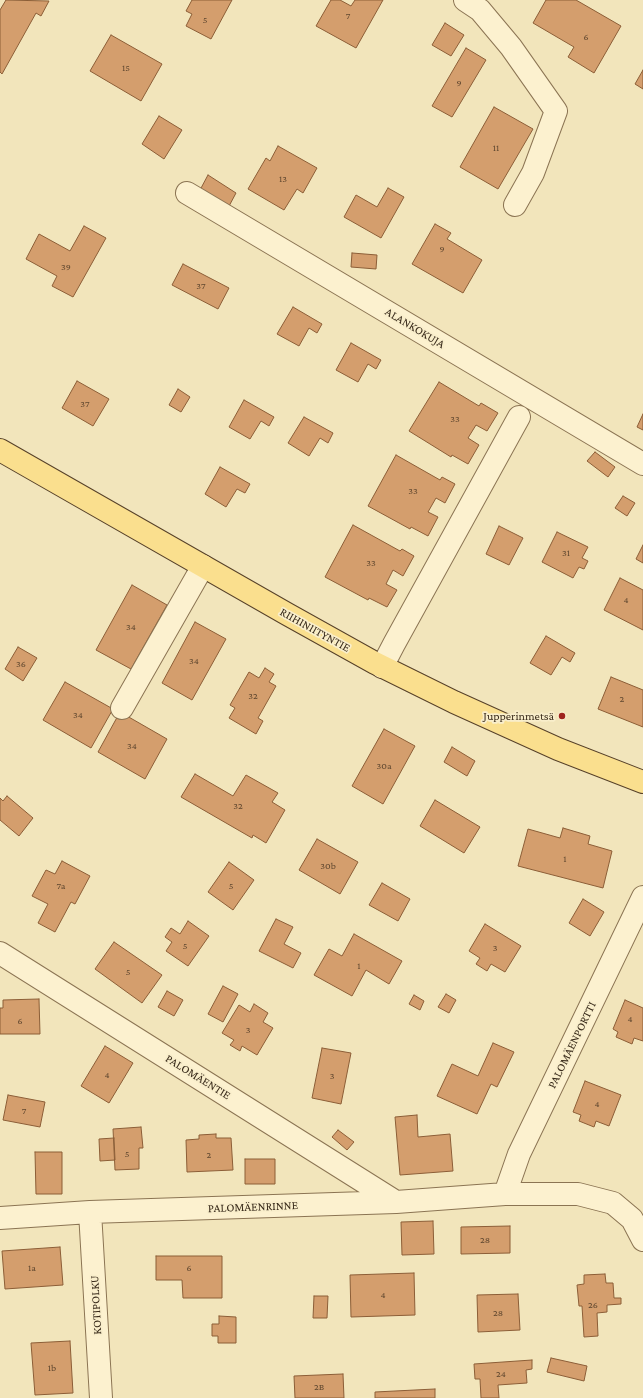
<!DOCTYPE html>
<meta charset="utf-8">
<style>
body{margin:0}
canvas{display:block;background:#f2e5bb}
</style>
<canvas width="643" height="1398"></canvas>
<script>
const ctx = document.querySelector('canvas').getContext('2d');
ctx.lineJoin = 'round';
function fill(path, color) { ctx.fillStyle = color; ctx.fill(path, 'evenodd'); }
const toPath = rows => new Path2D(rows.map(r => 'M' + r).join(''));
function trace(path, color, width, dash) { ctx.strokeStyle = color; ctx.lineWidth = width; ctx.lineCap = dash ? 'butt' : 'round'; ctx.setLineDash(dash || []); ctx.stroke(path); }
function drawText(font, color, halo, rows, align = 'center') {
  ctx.font = font + ' "Crimson Pro",serif'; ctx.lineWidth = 3.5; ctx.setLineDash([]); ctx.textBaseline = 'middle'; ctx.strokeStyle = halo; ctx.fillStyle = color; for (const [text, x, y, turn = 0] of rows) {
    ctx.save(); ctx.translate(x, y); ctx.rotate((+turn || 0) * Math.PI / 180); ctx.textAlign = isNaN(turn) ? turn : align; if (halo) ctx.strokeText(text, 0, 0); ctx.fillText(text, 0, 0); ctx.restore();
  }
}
const building = toPath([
 [6,0,49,1,41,16,36,13,2,74,0,72,0,10,6,0],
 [192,0,232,0,211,39,186,26,192,14,186,11,192,0],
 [331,0,340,0,351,6,355,0,383,0,356,48,316,26,331,0],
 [546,0,576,0,621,26,594,73,568,57,574,47,533,23,546,0],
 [445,23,464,35,451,56,432,45,445,23],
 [111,35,162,64,141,101,90,71,111,35],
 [466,48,486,60,452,117,432,106,466,48],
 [643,70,643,89,635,84,643,70],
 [494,107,533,129,498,189,460,167,494,107],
 [159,116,182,130,164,159,142,144,159,116],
 [278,146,317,168,303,193,297,189,284,210,248,189,266,158,270,161,278,146],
 [208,175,236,193,228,208,200,190,208,175],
 [388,188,404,197,381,238,344,217,356,195,377,207,388,188],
 [435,224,451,233,447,239,482,260,463,293,412,264,435,224],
 [84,226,106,238,73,297,52,286,57,276,26,259,39,234,70,251,84,226],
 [352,253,377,255,376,269,351,267,352,253],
 [183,264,229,288,218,309,172,285,183,264],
 [293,307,322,324,317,333,309,328,299,346,277,334,293,307],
 [351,343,381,360,376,369,368,364,358,382,336,370,351,343],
 [77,381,109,399,93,426,62,408,77,381],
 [439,382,479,406,481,403,498,413,487,431,476,425,468,438,479,445,468,464,452,455,451,457,409,431,439,382],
 [178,389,190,397,181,412,169,405,178,389],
 [244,400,274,417,269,426,261,421,250,439,229,427,244,400],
 [643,414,643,430,637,427,643,414],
 [304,417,333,433,328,443,320,438,309,456,288,443,304,417],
 [595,452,615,467,608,477,587,461,595,452],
 [396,455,440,480,442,477,455,484,445,503,436,498,428,512,438,517,428,536,411,527,410,529,368,506,396,455],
 [220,467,250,484,245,493,237,489,226,507,205,494,220,467],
 [623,496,635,503,627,516,615,508,623,496],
 [353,525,400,551,402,549,414,556,403,576,393,570,386,584,397,590,387,607,369,598,368,600,325,577,353,525],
 [499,526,523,538,509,565,486,554,499,526],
 [557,532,588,547,582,558,588,561,584,569,579,567,573,578,542,562,557,532],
 [643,545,643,563,636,559,643,545],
 [620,578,643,590,643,630,604,610,620,578],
 [132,585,167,605,131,669,96,650,132,585],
 [195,622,226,639,192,700,162,683,195,622],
 [546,636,575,653,570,662,562,657,551,675,530,663,546,636],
 [18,647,37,658,23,681,5,669,18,647],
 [265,668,274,674,269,682,276,686,258,718,263,721,256,734,229,718,235,708,230,705,249,672,259,678,265,668],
 [611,677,643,690,643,727,598,709,611,677],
 [65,682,113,709,91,748,43,720,65,682],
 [120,712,167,739,145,779,98,752,120,712],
 [384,729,415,746,383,804,352,786,384,729],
 [452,747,475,761,467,776,444,762,452,747],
 [195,774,233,796,246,775,278,793,272,802,285,810,266,843,253,835,252,838,181,797,195,774],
 [7,796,33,818,19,836,0,820,0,798,3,801,7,796],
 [435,800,480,827,464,853,420,826,435,800],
 [563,828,590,836,588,844,612,851,603,888,518,866,528,829,560,838,563,828],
 [317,839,358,862,340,894,299,870,317,839],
 [62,861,90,876,75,904,71,902,55,932,38,923,48,904,32,896,46,870,55,874,62,861],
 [229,862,254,880,233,910,208,892,229,862],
 [382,883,410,899,398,921,369,905,382,883],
 [583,899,604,912,590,936,569,923,583,899],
 [276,919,293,927,284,944,301,953,293,968,259,951,276,919],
 [188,921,209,936,188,966,166,951,172,942,165,937,171,928,180,934,188,921],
 [485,924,521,946,505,972,491,964,487,971,476,964,480,958,469,951,485,924],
 [354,934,402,961,389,984,366,970,352,996,314,975,329,949,342,956,354,934],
 [114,942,162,975,142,1003,95,969,114,942],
 [223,986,238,994,223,1022,208,1014,223,986],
 [167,991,183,1000,174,1016,158,1007,167,991],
 [446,994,456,1000,449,1013,438,1007,446,994],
 [414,995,424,1001,420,1010,409,1004,414,995],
 [39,999,40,1034,0,1034,0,1008,3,1008,3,1000,39,999],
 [625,1000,643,1008,643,1041,634,1038,632,1044,616,1037,618,1032,613,1029,625,1000],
 [254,1004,268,1013,263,1022,273,1028,257,1055,242,1046,240,1051,230,1045,234,1040,222,1033,239,1005,250,1012,254,1004],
 [493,1043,514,1052,497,1087,491,1084,477,1114,437,1096,452,1064,478,1076,493,1043],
 [105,1046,133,1063,109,1103,81,1086,105,1046],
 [322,1048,351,1053,341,1104,312,1098,322,1048],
 [585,1081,621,1095,609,1126,596,1121,594,1127,579,1121,581,1115,573,1112,585,1081],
 [8,1095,45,1102,40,1127,3,1120,8,1095],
 [417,1115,418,1137,450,1134,453,1171,400,1175,395,1117,417,1115],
 [141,1127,143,1148,139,1148,139,1169,115,1170,113,1129,141,1127],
 [338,1130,354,1142,347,1150,332,1137,338,1130],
 [216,1134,216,1138,231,1138,233,1170,187,1172,186,1140,199,1139,199,1135,216,1134],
 [114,1138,115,1160,100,1161,99,1139,114,1138],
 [35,1152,62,1152,62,1194,36,1194,35,1152],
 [245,1159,275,1159,275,1184,245,1184,245,1159],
 [433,1221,434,1254,402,1255,401,1222,433,1221],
 [510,1226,510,1253,461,1254,461,1227,510,1226],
 [60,1247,63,1285,5,1289,2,1251,60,1247],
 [156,1256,222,1256,222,1298,183,1298,182,1280,156,1280,156,1256],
 [414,1273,415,1315,351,1317,350,1275,414,1273],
 [605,1274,606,1283,613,1283,614,1298,621,1298,621,1304,607,1305,607,1312,597,1313,598,1336,584,1337,582,1306,579,1306,577,1285,584,1284,584,1275,605,1274],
 [518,1294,520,1330,478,1332,477,1295,518,1294],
 [314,1296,328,1296,327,1318,313,1318,314,1296],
 [219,1316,236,1317,236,1343,218,1343,218,1336,212,1336,212,1324,219,1324,219,1316],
 [70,1341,73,1393,35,1395,31,1343,70,1341],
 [551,1358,587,1366,584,1381,547,1372,551,1358],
 [532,1360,532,1369,526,1370,527,1383,498,1385,499,1398,481,1398,480,1379,475,1379,474,1364,532,1360],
 [343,1374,344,1398,295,1398,294,1376,343,1374],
 [435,1389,435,1398,375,1398,375,1392,435,1389]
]);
fill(building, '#d49e6d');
trace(building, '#8c5e37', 1);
const minor = toPath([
 [465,0,480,10,511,47,556,111,533,173,515,205],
 [187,193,643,464],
 [382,667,394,644,519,417],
 [122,708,203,566],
 [0,953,396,1202],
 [505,1194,519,1154,643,897],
 [90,1212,101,1398],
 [0,1218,90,1212,396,1202,505,1194,578,1194,613,1203,632,1219,643,1240]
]);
const major = toPath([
 [0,450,287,614,375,663,454,702,558,749,643,782]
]);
trace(minor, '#8b7453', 24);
trace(major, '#574129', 24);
trace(minor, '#fcf1cf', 22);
trace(major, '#fadf8e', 22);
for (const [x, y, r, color] of [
 [562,716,4,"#9f241e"]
]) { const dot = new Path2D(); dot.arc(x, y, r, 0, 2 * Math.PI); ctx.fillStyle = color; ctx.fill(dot); trace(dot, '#f9eecb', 1.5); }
drawText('10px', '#5f472f', null, [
 ["7",348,16],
 ["5",205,20],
 ["6",586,37],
 ["15",126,68],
 ["9",459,83],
 ["11",496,148],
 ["13",283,179],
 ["9",442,249],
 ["39",66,267],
 ["37",201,286],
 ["37",85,404],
 ["33",455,419],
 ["33",413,491],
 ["31",566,553],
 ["33",371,563],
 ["4",626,600],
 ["34",131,627],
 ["34",194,661],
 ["36",21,664],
 ["32",253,696],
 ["2",622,699],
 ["34",78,715],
 ["34",132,746],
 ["30a",384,766],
 ["32",238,806],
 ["1",565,859],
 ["30b",328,866],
 ["7a",61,886],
 ["5",231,886],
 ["5",185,946],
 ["3",495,948],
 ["1",359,966],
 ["5",128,972],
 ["4",630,1019],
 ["6",20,1021],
 ["3",248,1030],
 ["4",107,1075],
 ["3",332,1076],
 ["4",597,1104],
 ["7",24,1111],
 ["5",127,1154],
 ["2",209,1155],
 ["28",485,1240],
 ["1a",32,1268],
 ["6",189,1268],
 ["4",383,1295],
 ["26",593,1305],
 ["28",498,1313],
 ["1b",52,1368],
 ["24",501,1374],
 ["2B",319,1387]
]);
drawText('12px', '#382a1a', '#f9eecb', [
 ["ALANKOKUJA",415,328,31],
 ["RIIHINIITYNTIE",315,630,29],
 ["PALOMÄENPORTTI",572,1045,-64],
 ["PALOMÄENTIE",198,1077,32],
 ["PALOMÄENRINNE",253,1207,-2],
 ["KOTIPOLKU",96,1305,-93]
]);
drawText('12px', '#382a1a', '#f9eecb', [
 ["Jupperinmetsä",554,716]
], 'right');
</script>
